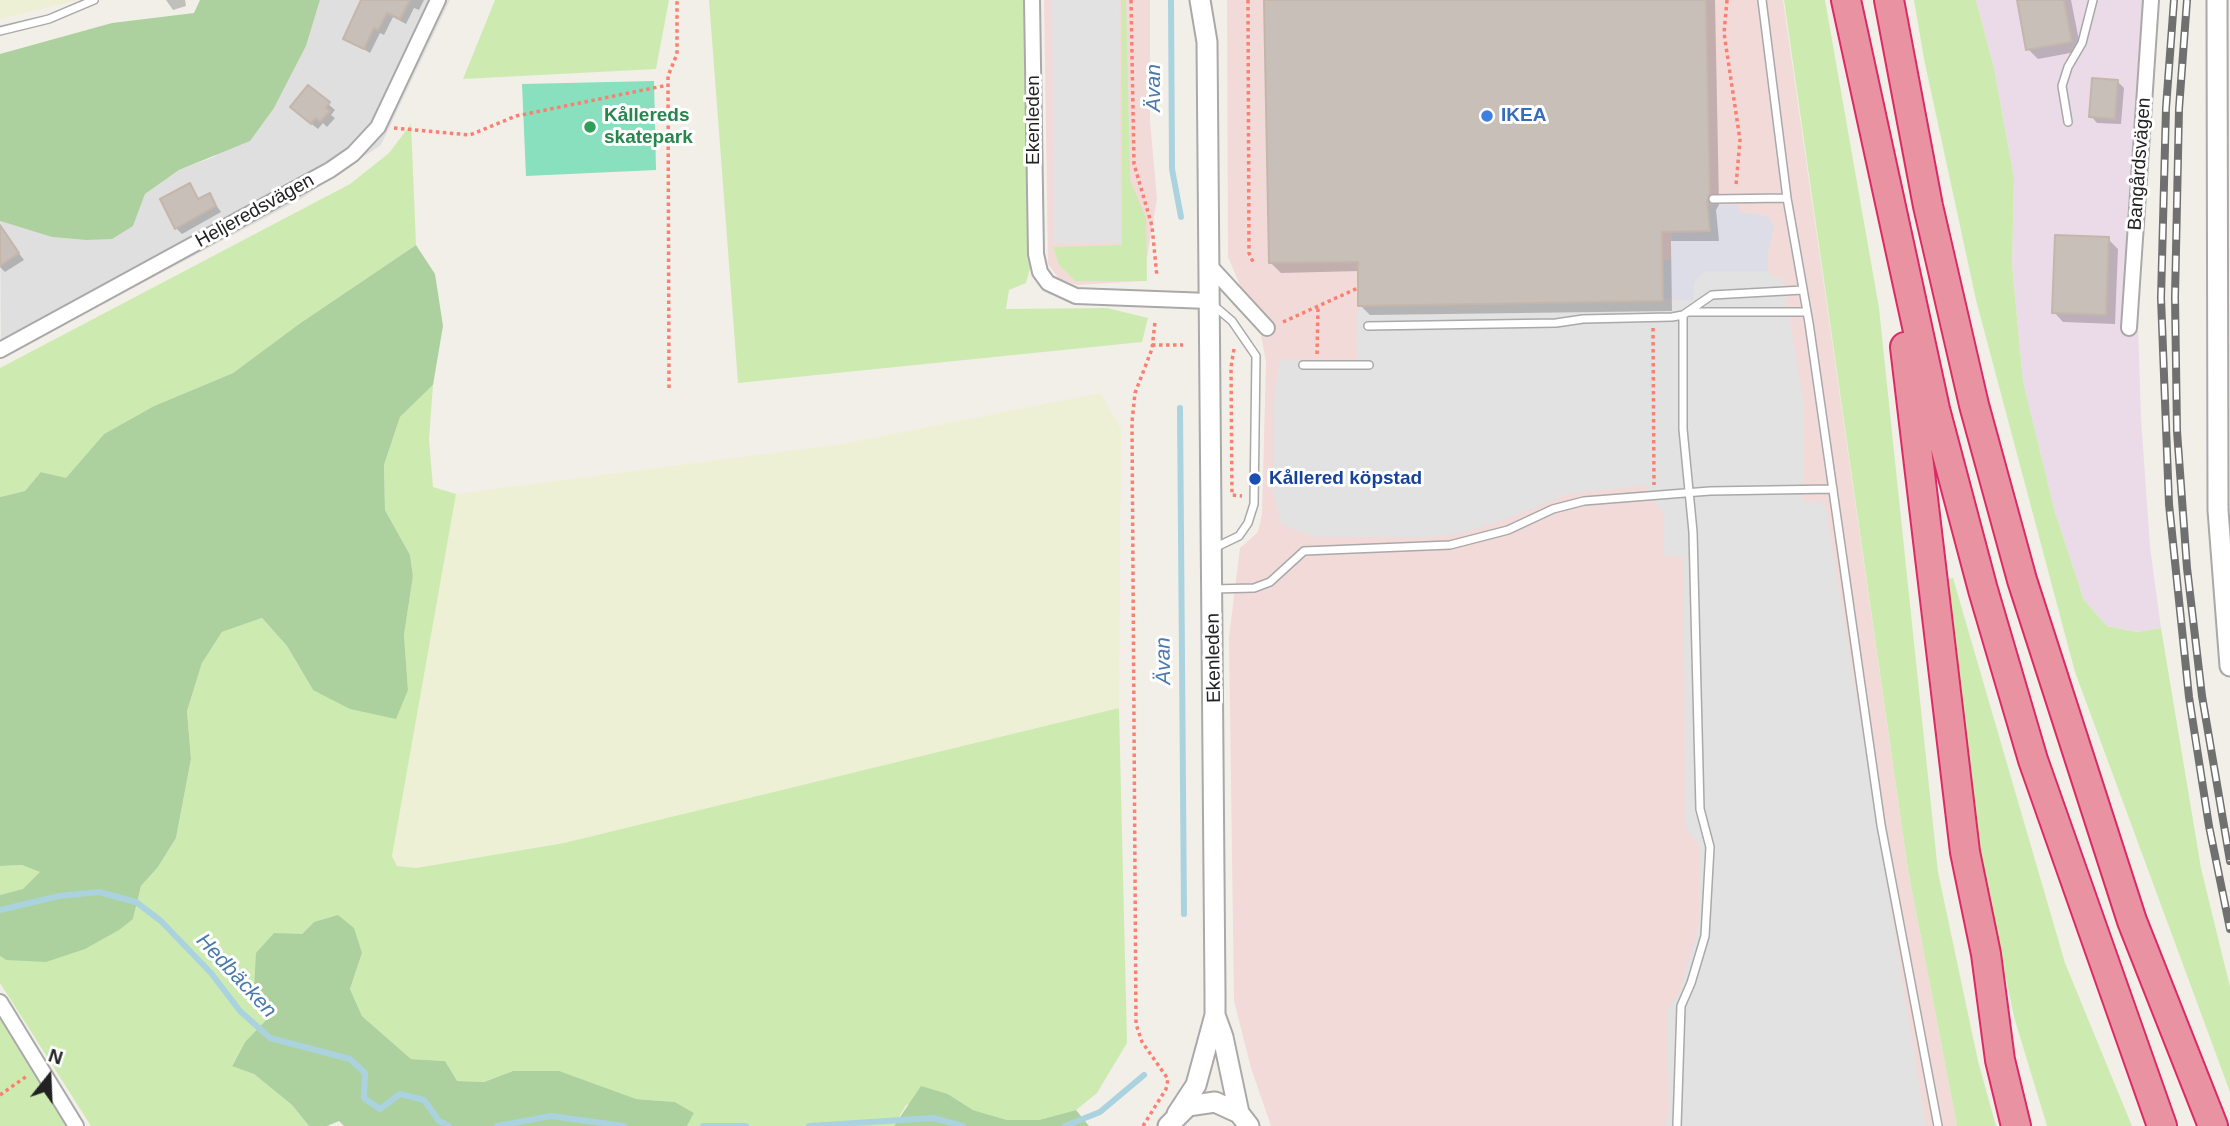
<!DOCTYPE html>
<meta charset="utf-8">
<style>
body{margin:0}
#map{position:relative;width:2230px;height:1126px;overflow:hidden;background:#f2efe9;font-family:Helvetica,sans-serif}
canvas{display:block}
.north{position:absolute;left:14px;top:1042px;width:70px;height:70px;-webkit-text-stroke:5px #fff;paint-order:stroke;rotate:18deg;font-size:19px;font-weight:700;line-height:28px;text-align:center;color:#222}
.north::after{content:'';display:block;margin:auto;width:24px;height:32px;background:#222;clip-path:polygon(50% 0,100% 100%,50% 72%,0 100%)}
</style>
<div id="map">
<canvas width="2230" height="1126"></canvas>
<div class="north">N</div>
</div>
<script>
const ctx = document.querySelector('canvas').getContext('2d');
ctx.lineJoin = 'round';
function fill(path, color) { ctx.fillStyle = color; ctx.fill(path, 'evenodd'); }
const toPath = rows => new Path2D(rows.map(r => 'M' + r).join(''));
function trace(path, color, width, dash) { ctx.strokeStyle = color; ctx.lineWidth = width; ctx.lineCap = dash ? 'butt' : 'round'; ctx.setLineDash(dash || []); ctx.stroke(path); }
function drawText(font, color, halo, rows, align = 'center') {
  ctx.font = font + ' Helvetica,sans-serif'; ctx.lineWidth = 6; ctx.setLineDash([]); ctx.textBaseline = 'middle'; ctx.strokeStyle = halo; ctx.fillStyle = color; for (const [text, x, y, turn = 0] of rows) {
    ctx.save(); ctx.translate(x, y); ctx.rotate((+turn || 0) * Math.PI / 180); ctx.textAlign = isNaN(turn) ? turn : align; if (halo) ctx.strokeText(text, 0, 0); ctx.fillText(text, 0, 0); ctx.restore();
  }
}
fill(toPath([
 [320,0,450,0,381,145,301,199,1,358,0,221,53,237,86,240,133,226,145,194,179,170,214,157,274,108,306,46]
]), '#e0dfdf');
fill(toPath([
 [1044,0,1150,0,1150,121,1157,199,1143,281,1077,285,1059,279,1048,264],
 [1227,0,1783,0,1908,870,1957,1126,1271,1126,1251,1068,1234,1001,1229,637,1240,548,1258,532,1262,514,1266,362,1260,330,1232,304,1243,292,1228,257]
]), '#f2dad9');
fill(toPath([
 [1976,0,2146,0,2137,295,2141,418,2150,547,2161,628,2137,632,2107,626,2084,600,2055,512,2023,381,2012,264,2014,178,1994,68]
]), '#ebdbe8');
fill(toPath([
 [0,0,79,0,0,19],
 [1101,393,1121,429,1119,708,564,843,416,868,397,866,392,856,456,494,842,444]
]), '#eef0d5');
fill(toPath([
 [495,0,669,0,656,69,463,79],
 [709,0,1030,0,1031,265,1026,283,1009,290,1006,309,1107,308,1148,318,1142,342,738,383],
 [1121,0,1126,0,1130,180,1146,218,1147,281,1075,281,1059,265,1053,247,1122,245],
 [1784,0,1825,0,1879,308,1938,872,1978,1061,1996,1126,1957,1126,1908,870],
 [1914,0,1976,0,1994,68,2014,178,2012,264,2023,381,2055,512,2084,600,2107,626,2137,632,2161,628,2201,868,2230,987,2230,1092,2075,672,1976,300,1924,59],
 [411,124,416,245,299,324,233,373,154,406,104,434,66,479,42,472,25,491,0,497,0,368,350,184,389,153],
 [433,385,429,439,433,487,456,494,392,856,397,866,416,868,564,843,1119,708,1127,1043,1097,1093,1076,1110,1039,1120,1007,1120,973,1110,948,1094,906,1105,894,1126,687,1126,694,1113,675,1102,636,1099,513,1071,484,1082,456,1081,445,1061,411,1059,362,1016,350,989,362,953,314,922,302,934,274,934,254,989,267,1019,245,1042,232,1065,254,1074,292,1105,309,1126,91,1126,0,983,0,956,6,960,133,919,141,886,158,867,176,838,191,759,187,711,202,663,222,632,262,618,287,646,313,690,408,690,404,635,413,576,410,555,385,510,384,465,400,417],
 [1953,578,2065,963,2132,1126,2047,1126,2014,1017,1975,829,1940,580],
 [22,865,41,872,23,890,0,895,0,866],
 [0,1016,63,1114,67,1126,0,1126]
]), '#cdebb0');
fill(toPath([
 [200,0,320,0,306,46,274,108,250,141,179,170,145,194,133,226,112,239,86,240,52,237,0,221,0,54,112,23,194,13],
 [416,245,435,274,443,326,433,385,400,417,384,465,385,510,410,555,413,576,404,635,408,690,396,719,350,709,313,690,287,646,262,618,222,632,202,663,187,711,191,759,176,838,158,867,141,886,133,919,119,930,85,949,46,962,6,960,0,956,0,895,23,889,40,872,22,865,0,866,0,497,25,491,41,472,66,478,104,434,154,406,233,373,299,324],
 [338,915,354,928,362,953,350,989,362,1016,411,1059,445,1061,457,1081,484,1082,513,1071,559,1071,636,1099,675,1102,694,1113,687,1126,344,1126,339,1121,327,1126,309,1126,292,1105,254,1074,232,1066,245,1042,267,1019,254,989,256,953,274,933,302,934,314,922],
 [921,1086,948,1094,973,1110,1007,1120,1039,1120,1076,1110,1089,1126,894,1126]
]), '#add19e');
fill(toPath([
 [654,81,656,170,526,176,522,84]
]), '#88e0be');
fill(toPath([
 [1052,0,1119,0,1121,243,1054,243],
 [1705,271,1768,271,1776,278,1783,277,1803,398,1803,501,1825,503,1926,1126,1665,1126,1669,1110,1667,1010,1680,992,1700,920,1699,845,1686,829,1683,556,1664,557,1663,513,1644,485,1565,495,1507,519,1462,533,1432,537,1314,537,1281,524,1273,492,1274,396,1280,360,1357,360,1358,307,1693,300,1694,282]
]), '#e2e2e2');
fill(toPath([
 [1707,205,1738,205,1741,212,1766,216,1771,220,1774,228,1768,252,1768,271,1705,271,1694,282,1693,300,1664,299,1663,260,1672,260,1672,233,1707,233]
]), '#dddde8');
fill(toPath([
 [166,0,185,0,186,6,173,10],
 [378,0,424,0,419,10,414,8,406,24,393,17,384,35,380,33,370,53,345,38],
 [1266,0,1715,0,1719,205,1716,210,1719,241,1671,241,1672,311,1370,315,1360,305,1360,271,1281,273,1271,263],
 [2019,0,2071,0,2081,51,2038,59,2028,49],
 [2117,81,2124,88,2121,124,2097,123,2091,116],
 [328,104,335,110,331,115,335,118,327,127,323,123,318,129,298,113],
 [189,186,200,200,209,195,221,212,182,234,176,228],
 [7,238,24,260,5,272,0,267,0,244],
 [2108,239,2118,249,2115,324,2063,322,2054,312]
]), '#0003');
trace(toPath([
 [1171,0,1172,169,1181,217],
 [1180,408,1184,914],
 [0,910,59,896,99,892,136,902,161,921,211,973,240,1011,270,1038,350,1059,365,1073,364,1098,380,1109,400,1094,424,1100,439,1121,449,1126],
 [497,1126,551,1116,624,1126],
 [703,1126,746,1126],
 [809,1126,933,1118,963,1126],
 [1065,1126,1100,1112,1144,1075]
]), '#aad3df', 6);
const building = toPath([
 [361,0,410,0,400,19,387,13,378,30,374,28,364,49,343,39,361,0],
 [1264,0,1706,0,1710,194,1707,200,1710,231,1662,232,1663,301,1358,306,1358,262,1269,263,1264,0],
 [2017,0,2064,0,2072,42,2026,50,2017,0],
 [2092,78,2118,80,2115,119,2089,117,2092,78],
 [308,85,330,102,326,108,330,111,320,122,316,118,311,124,290,107,308,85],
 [190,183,198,199,210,193,216,206,175,229,160,199,190,183],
 [0,225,19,253,0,266,0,225],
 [2055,235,2109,237,2106,315,2052,313,2055,235]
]);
fill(building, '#c7bfb8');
trace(building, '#c4b6ab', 2);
const service = toPath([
 [1762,0,1787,198,1809,323,1881,825,1938,1126],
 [0,31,49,19,94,0],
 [2068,122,2062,86,2068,67,2082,43,2093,0],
 [1713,199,1787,198],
 [1212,304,1232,321,1256,356,1254,504,1248,523,1239,536,1212,549],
 [1688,312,1807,312],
 [1368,326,1556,323,1583,319,1672,317,1683,315,1712,295,1803,290],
 [1303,365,1369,365],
 [1213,589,1254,588,1270,582,1304,551,1450,545,1508,530,1553,509,1584,501,1710,491,1833,489],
 [1677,1126,1681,1006,1691,983,1705,936,1710,847,1700,809,1693,532,1683,429,1683,315]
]);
const minor = toPath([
 [1032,0,1036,254,1040,272,1048,283,1076,296,1209,301],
 [1209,265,1267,328],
 [2129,328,2151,0],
 [0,350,330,170,353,154,378,127,438,0],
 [0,1002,76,1126]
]);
const tertiary = toPath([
 [2217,0,2218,510,2230,666],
 [1215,1015,1223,1037,1239,1113],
 [1177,1114,1196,1085,1215,1015,1215,993,1207,42,1200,0],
 [1168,1126,1188,1106,1215,1102,1239,1113,1249,1126]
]);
const motorway = toPath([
 [1846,0,1935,409,1983,590,2033,760,2162,1126],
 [1889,0,1928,206,1974,405,2022,580,2132,921,2213,1126],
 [1905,347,1965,852,1986,954,2000,1060,2016,1126]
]);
trace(service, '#a9a9a9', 10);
trace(minor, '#a9a9a9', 18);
trace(tertiary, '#a9a9a9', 23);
trace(motorway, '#dc2a67', 32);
trace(toPath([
 [1131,0,1134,164,1152,226,1157,277],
 [1248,0,1249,253,1254,264],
 [1727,0,1724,33,1740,140,1736,185],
 [394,128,470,135,516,116,668,85],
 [1283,322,1358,288],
 [1653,328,1654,485],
 [1152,345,1183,345],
 [1234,349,1231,367,1232,495,1242,496],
 [1317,354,1318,307],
 [669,388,668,76,677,54,677,0],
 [0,1095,27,1076],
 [1143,1126,1166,1089,1168,1079,1142,1042,1136,1024,1132,422,1135,393,1152,349,1155,322]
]), '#fa8072', 3.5, [3.5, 3.5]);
trace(service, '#fff', 7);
trace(minor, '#fff', 14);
trace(tertiary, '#fff', 19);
trace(motorway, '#e892a2', 28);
const rail = toPath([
 [2174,0,2166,108,2161,298,2169,504,2189,697,2209,826,2230,929],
 [2187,0,2179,109,2175,297,2177,431,2187,568,2202,696,2230,861]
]);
trace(rail, '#707070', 8);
trace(rail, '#fff', 5, [16]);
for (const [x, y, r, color] of [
 [1487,116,7,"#3f7fe0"],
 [590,127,7,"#2e9e5b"],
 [1255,479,7,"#1a4fb4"]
]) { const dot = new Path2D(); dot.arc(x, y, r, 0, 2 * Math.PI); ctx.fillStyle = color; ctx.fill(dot); trace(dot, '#fff', 2.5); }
drawText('bold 19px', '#27864d', '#fff', [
 ["Kållereds",604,116],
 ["skatepark",604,138]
], 'left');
drawText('bold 19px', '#366cbe', '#fff', [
 ["IKEA",1501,116]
], 'left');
drawText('19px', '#222', '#fff', [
 ["Ekenleden",1034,120,-90],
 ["Bangårdsvägen",2140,164,-86],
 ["Heljeredsvägen",255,211,-29],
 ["Ekenleden",1214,658,-91]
]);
drawText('bold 19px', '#164399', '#fff', [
 ["Kållered köpstad",1269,479]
], 'left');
drawText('italic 21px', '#4a7aab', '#fff', [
 ["Ävan",1154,88,-90],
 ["Ävan",1164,661,-91],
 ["Hedbäcken",236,976,47]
]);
</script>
